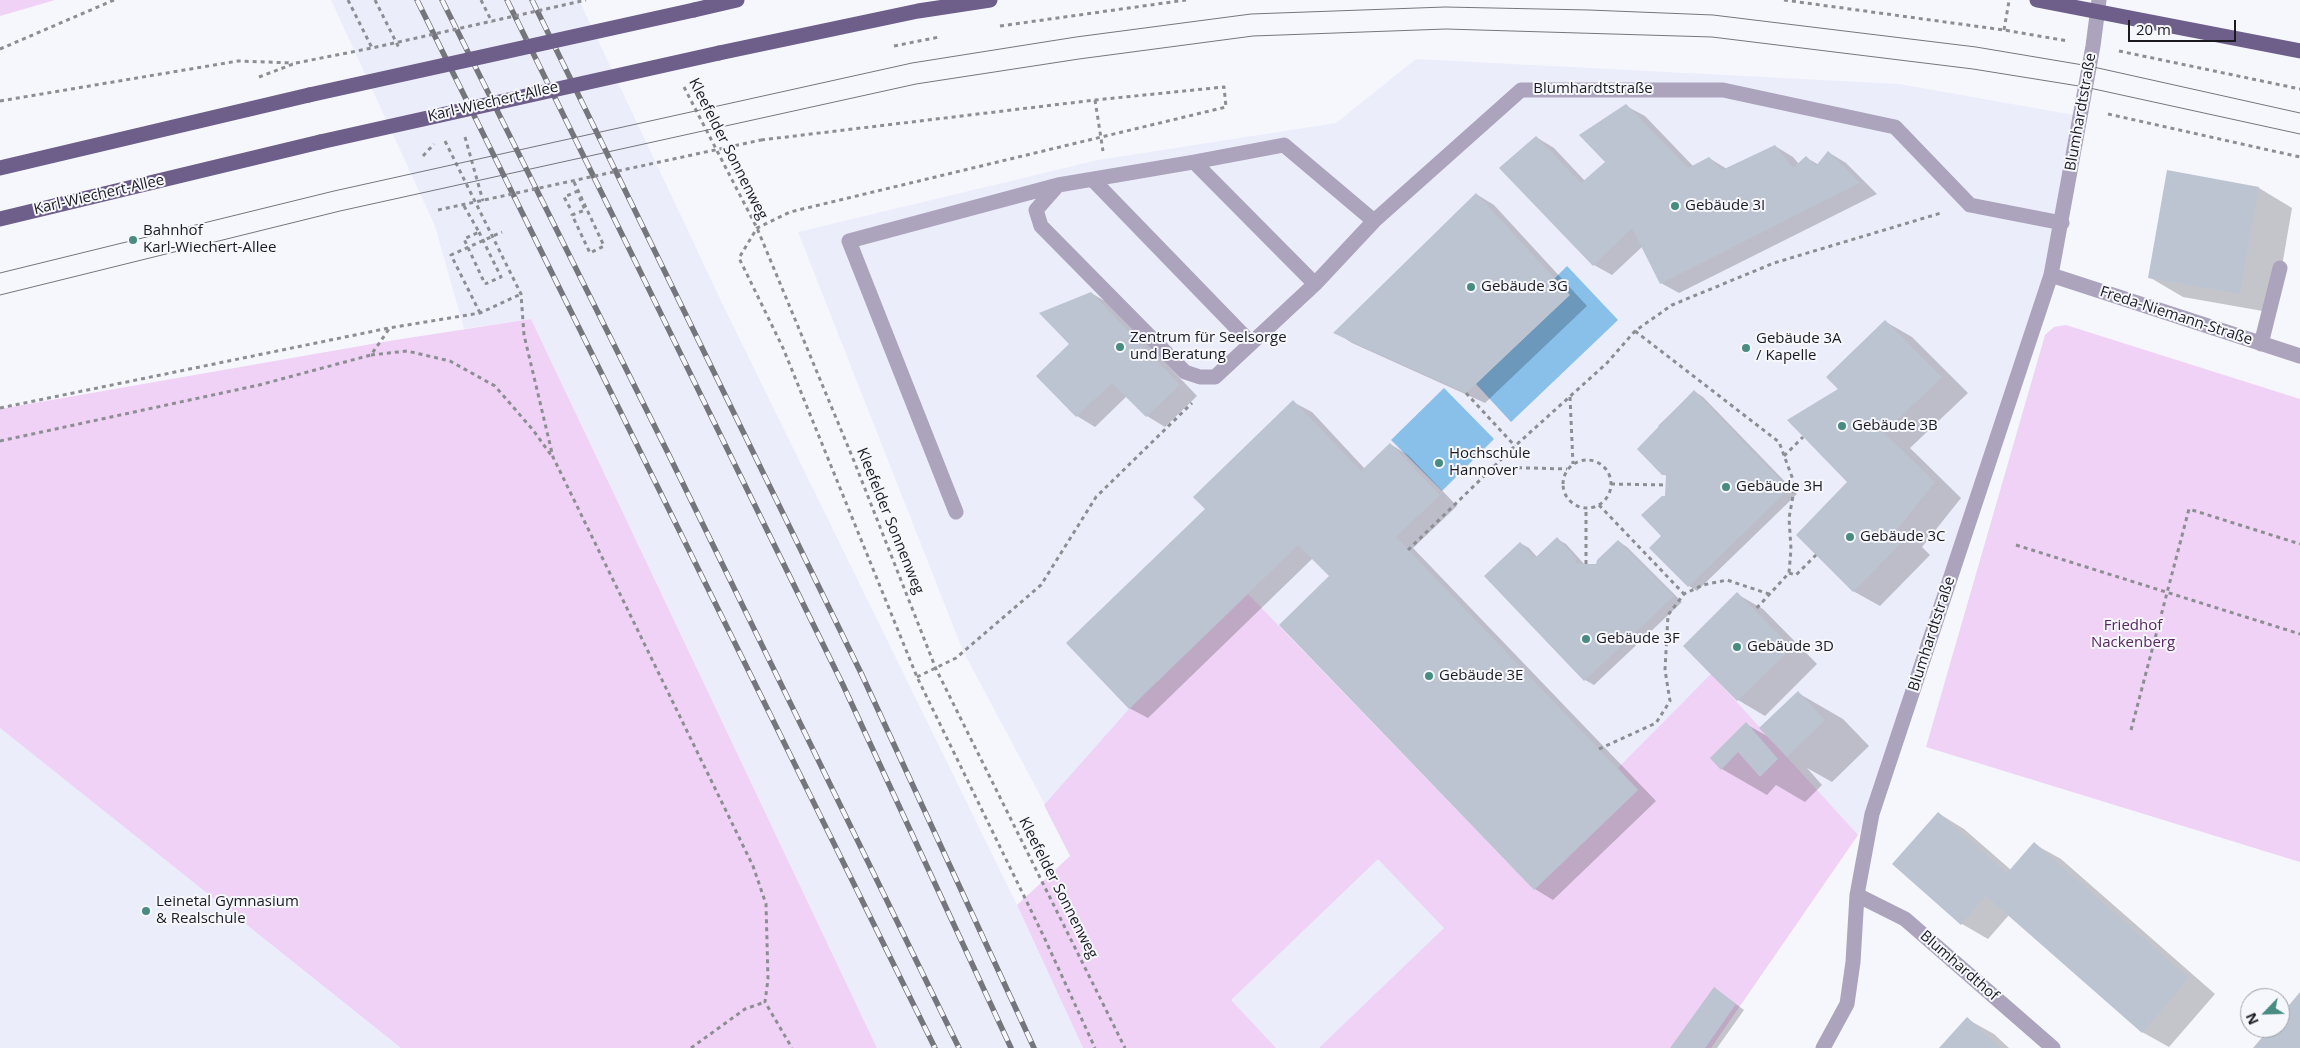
<!DOCTYPE html>
<meta charset="utf-8">
<style>
body{margin:0}
#map{position:relative;width:2300px;height:1048px;overflow:hidden;background:#f6f7fd;font-family:"Open Sans",sans-serif}
canvas{display:block}
.north{position:absolute;left:2240px;top:988px;width:50px;height:50px;box-sizing:border-box;background:#f6f7fd;border:1px solid #9e9fa5;border-radius:50%;rotate:246deg;font-size:14px;font-weight:700;line-height:20px;text-align:center;color:#1a1a20}
.north::after{content:'';display:block;margin:auto;width:18px;height:22px;background:#478b81;clip-path:polygon(50% 0,100% 100%,50% 72%,0 100%)}
.scale{position:absolute;left:2128px;top:20px;width:108px;height:22px;box-sizing:border-box;border:2px solid #1a1a20;border-top:0;padding-left:6px;font-size:15px;line-height:18px;white-space:nowrap;color:#1a1a20;-webkit-text-stroke:4px #f6f7fd;paint-order:stroke}
</style>
<div id="map">
<canvas width="2300" height="1048"></canvas>
<div class="north">N</div>
<div class="scale">20 m</div>
</div>
<script>
const ctx = document.querySelector('canvas').getContext('2d');
ctx.lineJoin = 'round';
function fill(path, color) { ctx.fillStyle = color; ctx.fill(path, 'evenodd'); }
const toPath = rows => new Path2D(rows.map(r => 'M' + r).join(''));
function trace(path, color, width, dash) { ctx.strokeStyle = color; ctx.lineWidth = width; ctx.lineCap = dash ? 'butt' : 'round'; ctx.setLineDash(dash || []); ctx.stroke(path); }
function drawText(font, color, halo, rows, align = 'center') {
  ctx.font = font + ' "Open Sans",sans-serif'; ctx.lineWidth = 4; ctx.setLineDash([]); ctx.textBaseline = 'middle'; ctx.strokeStyle = halo; ctx.fillStyle = color; for (const [text, x, y, turn = 0] of rows) {
    ctx.save(); ctx.translate(x, y); ctx.rotate((+turn || 0) * Math.PI / 180); ctx.textAlign = isNaN(turn) ? turn : align; if (halo) ctx.strokeText(text, 0, 0); ctx.fillText(text, 0, 0); ctx.restore();
  }
}
fill(toPath([
 [331,0,579,0,723,305,1017,905,1083,1048,877,1048,531,319,464,329,435,226],
 [1416,59,1899,84,2080,116,2062,223,1872,814,1711,1048,1175,1048,963,651,798,232,1098,160,1336,123],
 [0,728,124,827,401,1048,0,1048]
]), '#ecedfb');
fill(toPath([
 [0,0,55,0,0,16],
 [531,319,877,1048,401,1048,0,728,0,409,389,341],
 [2066,325,2300,399,2300,862,1926,747,2045,335,2054,327],
 [1248,594,1534,890,1638,790,1618,768,1711,674,1858,835,1711,1048,1319,1048,1444,928,1378,859,1231,1000,1276,1048,1083,1048,1017,905,1070,856,1044,805,1129,709]
]), '#efd2f5');
fill(toPath([
 [1567,266,1618,320,1511,422,1476,384,1569,295,1554,279],
 [1444,388,1494,439,1442,491,1391,440]
]), '#88c0ea');
fill(toPath([
 [1626,106,1645,116,1693,166,1709,158,1727,169,1775,146,1793,157,1799,164,1807,158,1819,165,1828,152,1846,163,1877,194,1679,293,1661,283,1643,246,1612,275,1594,265,1500,168,1536,137,1554,148,1585,181,1607,162],
 [2259,188,2292,208,2274,313,2183,297,2149,277],
 [1476,194,1494,205,1587,306,1485,403,1352,343,1335,332],
 [1091,293,1110,304,1197,396,1165,427,1147,416,1127,396,1095,427,1077,416,1038,376,1071,344],
 [1886,322,1912,337,1968,393,1910,448,1961,498,1922,547,1930,555,1880,606,1853,591,1849,482,1840,389],
 [1694,391,1703,397,1797,494,1697,591,1689,586,1663,536,1667,476,1663,474,1660,428,1658,426],
 [1293,402,1312,412,1365,469,1390,444,1408,455,1457,506,1413,548,1656,801,1553,900,1535,889,1281,625,1331,576,1313,558,1148,718,1129,708,1206,509],
 [1557,539,1566,544,1585,565,1597,566,1618,541,1627,547,1682,602,1594,685,1585,680,1486,576,1520,543,1529,548,1537,557],
 [1737,594,1763,609,1817,664,1765,716,1738,700,1685,646],
 [1798,693,1843,719,1869,746,1832,782,1807,768,1822,785,1805,802,1776,785,1767,795,1722,769,1711,758,1746,724,1767,736],
 [1938,813,1964,829,2011,870,2034,844,2061,859,2215,994,2169,1047,2142,1032,2009,915,1988,939,1962,924],
 [1714,988,1744,1010,1717,1048,1671,1048],
 [1967,1019,1994,1034,2009,1048,1941,1048]
]), '#0003');
fill(toPath([
 [1626,104,1688,168,1709,157,1722,170,1775,145,1793,168,1806,156,1816,166,1828,151,1860,183,1660,284,1632,228,1593,266,1499,168,1536,136,1581,183,1605,162,1579,135],
 [2167,170,2259,187,2240,294,2148,278],
 [1476,193,1570,295,1466,393,1333,333],
 [1091,292,1180,385,1146,417,1112,383,1076,417,1036,376,1069,344,1039,313],
 [1885,320,1942,377,1884,433,1935,482,1896,531,1905,539,1853,592,1796,535,1847,482,1787,420,1838,389,1826,377],
 [1694,390,1789,489,1688,587,1649,548,1661,536,1641,515,1662,496,1665,496,1666,475,1662,475,1637,449],
 [1293,400,1361,471,1390,443,1440,495,1396,537,1638,790,1534,890,1279,625,1329,576,1298,545,1129,709,1066,643,1205,509,1193,497],
 [1557,537,1576,558,1576,563,1586,564,1596,564,1597,560,1618,540,1674,596,1584,681,1484,576,1520,542,1535,558],
 [1737,592,1792,648,1737,701,1683,646],
 [1798,691,1825,720,1787,757,1759,728],
 [1746,722,1778,759,1760,777,1738,752,1721,770,1710,758],
 [1938,812,2007,873,2034,842,2189,978,2142,1033,1986,896,1961,925,1892,864],
 [1714,987,1736,1004,1705,1048,1670,1048],
 [2300,992,2300,1048,2253,1048,2270,1028,2280,1028,2280,1016],
 [1967,1017,2001,1048,1939,1048]
]), '#bcc4d2');
trace(toPath([
 [348,0,372,48],
 [375,0,399,48],
 [481,0,492,22],
 [1784,0,2004,30,2068,41],
 [1000,26,1186,0],
 [2004,30,2009,1],
 [894,46,939,37],
 [0,49,114,0],
 [2119,51,2300,89],
 [259,77,296,63],
 [684,87,757,228,854,461,936,669,1125,1048],
 [1095,100,1103,151],
 [0,101,238,61,293,63],
 [2108,114,2300,157],
 [465,137,483,201],
 [761,140,1095,100,1224,87,1226,107,790,212,757,228,739,258,783,348,917,677,1044,937,1095,1048],
 [445,141,521,294,524,335,553,457,753,866,766,904,768,979,765,1002,792,1048],
 [423,156,434,144],
 [574,182,604,246,590,253,572,215,585,210,578,194],
 [464,206,479,232,464,239,485,284],
 [570,208,564,197,578,191],
 [480,313,451,255,502,232],
 [1635,331,1779,442,1795,485,1789,518,1791,549,1789,573,1755,610],
 [371,355,407,351,450,361,495,386,533,430,551,455],
 [1466,393,1515,446],
 [1570,397,1573,464],
 [0,408,389,328,480,313,521,294],
 [0,441,259,385,371,355,389,329],
 [1784,456,1803,437],
 '1563 484a24 24 0 1 1 48 0a24 24 0 1 1-48 0Z',
 [1494,467,1567,469],
 [1611,484,1666,485],
 [1599,505,1684,594],
 [2016,545,2300,634],
 [1408,550,1515,446,1607,363,1635,331,1672,305,1774,263,1941,213],
 [1586,564,1586,508],
 [1789,573,1796,575,1816,555],
 [917,677,956,658,1041,585,1096,497,1192,403],
 [2131,730,2189,509,2300,544],
 [1599,749,1656,723,1670,701,1665,670,1668,615,1684,594,1703,585,1727,580,1769,594],
 [691,1048,745,1009,765,1002]
]), '#8d8e94', 3, [4, 4]);
trace(toPath([
 [1194,162,1315,284],
 [1093,180,1251,343],
 [1374,221,1284,145,1194,162,1058,185,1036,210,1041,226,1185,372,1200,377,1215,377,1315,284,1374,221,1521,90,1723,90,1895,127,1970,205,2062,223],
 [2051,275,2300,356],
 [2261,344,2280,268],
 [956,512,849,241,1058,185],
 [1857,895,1905,919,2053,1048],
 [1823,1048,1847,1004,1853,962,1857,895,1872,814,2051,275,2093,46,2099,0]
]), '#aca3bd', 15);
trace(toPath([
 [2037,0,2300,51],
 [694,10,737,0],
 [719,53,918,11,990,0],
 [0,168,309,95],
 [0,219,320,142]
]), '#6e5e8a', 15);
trace(toPath([
 [0,273,334,191,912,63,1076,37,1251,14,1445,7,1589,10,1713,15,1976,47,2089,66,2300,113],
 [0,295,340,211,916,84,1079,59,1253,36,1446,29,1712,37,1973,69,2085,87,2300,134]
]), '#75767c', 1);
const rail = toPath([
 [417,0,935,1048],
 [442,0,667,451,959,1048],
 [507,0,843,685,1011,1048],
 [532,0,861,673,1034,1048]
]);
trace(rail, '#75767c', 5.5);
trace(rail, '#f6f7fd', 4, [11]);
trace(toPath([
 [296,63,372,48,586,0],
 [438,210,761,140],
 [479,232,501,277,485,284]
]), '#8d8e94', 3, [4, 4]);
trace(toPath([
 [309,95,694,10],
 [320,142,719,53]
]), '#6e5e8a', 15);
for (const [x, y, r, color] of [
 [1675,206,5,"#478b81"],
 [133,240,5,"#478b81"],
 [1471,287,5,"#478b81"],
 [1120,347,5,"#478b81"],
 [1746,348,5,"#478b81"],
 [1842,426,5,"#478b81"],
 [1439,463,5,"#478b81"],
 [1726,487,5,"#478b81"],
 [1850,537,5,"#478b81"],
 [1586,639,5,"#478b81"],
 [1737,647,5,"#478b81"],
 [1429,676,5,"#478b81"],
 [146,911,5,"#478b81"]
]) { const dot = new Path2D(); dot.arc(x, y, r, 0, 2 * Math.PI); ctx.fillStyle = color; ctx.fill(dot); trace(dot, '#f6f7fd', 2); }
drawText('15px', '#1a1a20', '#f6f7fd', [
 ["Blumhardtstraße",1593,89],
 ["Karl-Wiechert-Allee",493,102,-13],
 ["Blumhardtstraße",2081,112,-80],
 ["Kleefelder Sonnenweg",728,149,63],
 ["Karl-Wiechert-Allee",99,195,-13],
 ["Freda-Niemann-Straße",2176,316,18],
 ["Kleefelder Sonnenweg",890,521,68],
 ["Blumhardtstraße",1932,634,-72],
 ["Kleefelder Sonnenweg",1058,888,63],
 ["Blumhardthof",1959,966,41]
]);
drawText('15px', '#1a1a20', '#f6f7fd', [
 ["Gebäude 3I",1685,206],
 ["Bahnhof",143,231],
 ["Karl-Wiechert-Allee",143,248],
 ["Gebäude 3G",1481,287],
 ["Zentrum für Seelsorge",1130,338],
 ["und Beratung",1130,355],
 ["Gebäude 3A",1756,339],
 ["/ Kapelle",1756,356],
 ["Gebäude 3B",1852,426],
 ["Hochschule",1449,454],
 ["Hannover",1449,471],
 ["Gebäude 3H",1736,487],
 ["Gebäude 3C",1860,537],
 ["Gebäude 3F",1596,639],
 ["Gebäude 3D",1747,647],
 ["Gebäude 3E",1439,676],
 ["Leinetal Gymnasium",156,902],
 ["& Realschule",156,919]
], 'left');
drawText('15px', '#592663', '#f6f7fd', [
 ["Friedhof",2133,626],
 ["Nackenberg",2133,643]
]);
</script>
